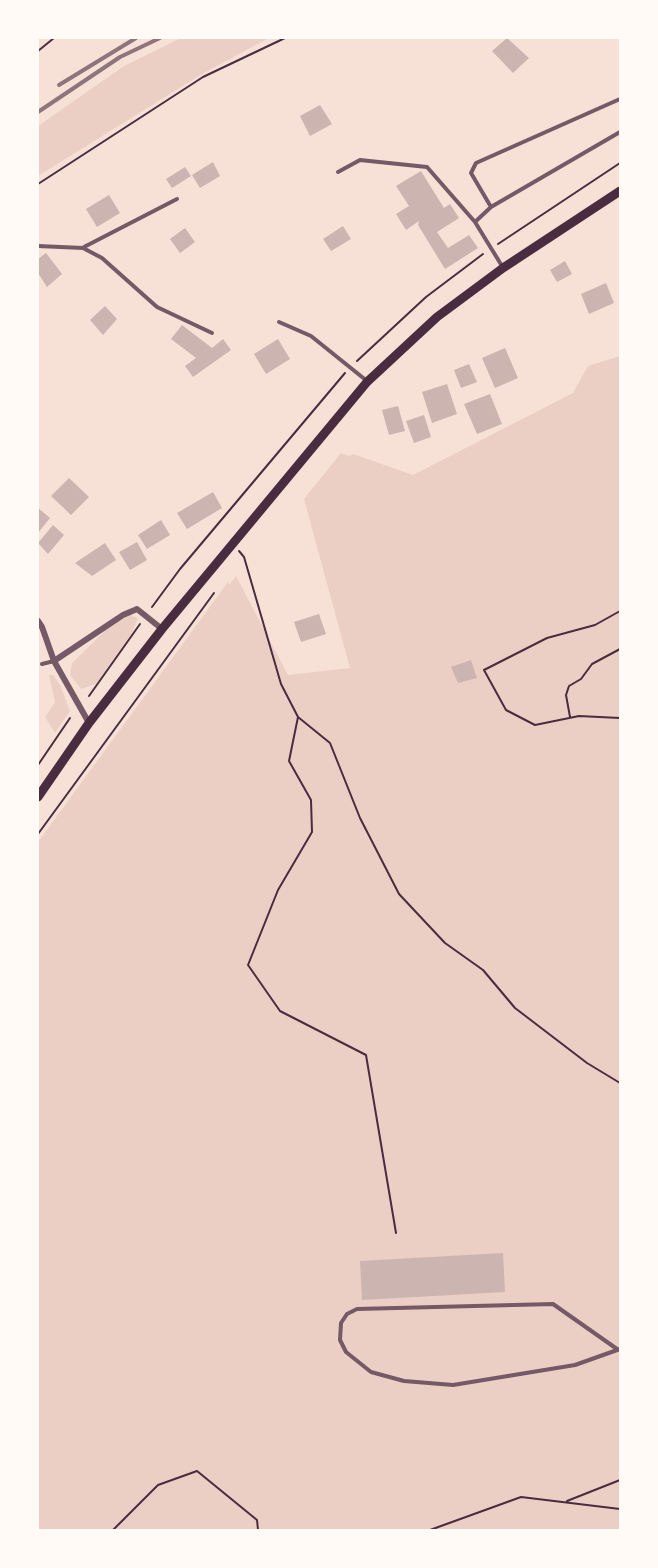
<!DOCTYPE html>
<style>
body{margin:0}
#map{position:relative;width:658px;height:1568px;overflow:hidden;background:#f7e1d7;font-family:"Alegreya Sans",sans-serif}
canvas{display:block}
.frame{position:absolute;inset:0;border:39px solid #fffaf5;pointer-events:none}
</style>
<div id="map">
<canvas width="658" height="1568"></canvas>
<div class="frame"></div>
</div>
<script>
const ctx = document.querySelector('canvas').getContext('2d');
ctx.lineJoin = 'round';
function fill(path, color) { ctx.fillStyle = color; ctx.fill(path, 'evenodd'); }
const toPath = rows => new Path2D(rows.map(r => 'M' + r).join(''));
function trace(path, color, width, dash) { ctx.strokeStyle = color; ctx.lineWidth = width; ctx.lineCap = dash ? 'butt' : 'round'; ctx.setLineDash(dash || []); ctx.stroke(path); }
fill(toPath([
 [181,38,269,38,202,74,38,176,38,126,124,66],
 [620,356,620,1530,38,1530,38,842,228,582,229,585,236,576,288,675,350,668,304,499,341,453,350,456,353,454,413,475,573,393,588,366],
 [130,615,138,618,131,634,96,684,81,689,70,675,72,663,107,629],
 [49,675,53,675,60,685,70,711,55,733,45,717,55,702]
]), '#ebcfc5');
fill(toPath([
 [507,38,529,58,513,73,492,51],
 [320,105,332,124,310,136,300,116],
 [213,162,220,176,200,188,192,175],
 [185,167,191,176,172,188,166,179],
 [421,171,444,208,450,204,459,218,437,232,448,248,469,235,478,248,445,269,418,225,419,221,406,230,396,214,409,206,396,186],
 [109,195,120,213,97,227,86,209],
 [343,226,351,239,331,251,323,239],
 [185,228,195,242,180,253,170,239],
 [46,253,62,274,47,287,38,273,38,259],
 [565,261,572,274,557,282,550,270],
 [606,283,614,303,589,314,581,294],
 [105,306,117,319,103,335,90,320],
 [182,325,212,348,223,339,231,350,193,377,185,366,196,358,171,339],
 [278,339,290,359,266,374,254,354],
 [505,348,518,378,495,388,482,358],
 [469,364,477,382,461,388,454,370],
 [447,384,457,414,432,423,422,392],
 [490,394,502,424,477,434,464,404],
 [398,406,405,431,389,435,382,410],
 [424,415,431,437,414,443,406,421],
 [69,478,89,497,71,515,51,496],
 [213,492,222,508,187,529,177,513],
 [38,508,50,518,38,533],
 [161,520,170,535,147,549,138,535],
 [53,525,64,535,48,554,38,543],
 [137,542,147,560,130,570,119,552],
 [105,543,116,560,92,576,75,563],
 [319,614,326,634,301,642,294,622],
 [471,660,477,678,458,683,451,667],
 [503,1253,505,1292,362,1300,360,1261]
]), '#ccb4b1');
trace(toPath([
 [38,51,54,38],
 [38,184,203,77,285,38],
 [498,244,620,163],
 [357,361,426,297,483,254],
 [239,551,244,557,281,684,298,717,289,761,311,800,312,832,278,890,248,965,280,1011,366,1055,396,1233],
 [152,607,180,569,345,373],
 [620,611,595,625,547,638,484,670,506,710,535,725,579,716,620,718],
 [89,696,140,624],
 [298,717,330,743,360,818,399,894,445,943,483,970,515,1008,587,1063,620,1083],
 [570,717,566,695,569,686,581,679,592,664,620,649],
 [38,765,70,718],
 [38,834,214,593],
 [567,1501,620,1480],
 [113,1530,158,1485,197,1471,257,1520,258,1530],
 [430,1530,521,1497,620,1509]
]), '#4a2c40', 2);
trace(toPath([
 [338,172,360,160,427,167,475,222,502,266],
 [491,207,471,173,476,163,620,99],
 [475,222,491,207,620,132],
 [38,246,83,248,102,258,157,307,212,333],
 [84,247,177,199],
 [279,322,311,336,367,381],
 [42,664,54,661],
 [617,1349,553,1304,357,1309,347,1314,341,1323,340,1340,346,1352,371,1372,404,1381,453,1385,575,1365,620,1349]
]), '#755966', 4);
trace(toPath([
 [38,621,42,627,54,661,89,723],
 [54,661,123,615,137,609,162,629]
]), '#755966', 6);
trace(toPath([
 [38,797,89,723,162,629,367,382,437,317,503,268,620,191]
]), '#4a2c40', 9);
trace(toPath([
 [59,85,136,38],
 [38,112,120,57,160,38]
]), '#8f747c', 4);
</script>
